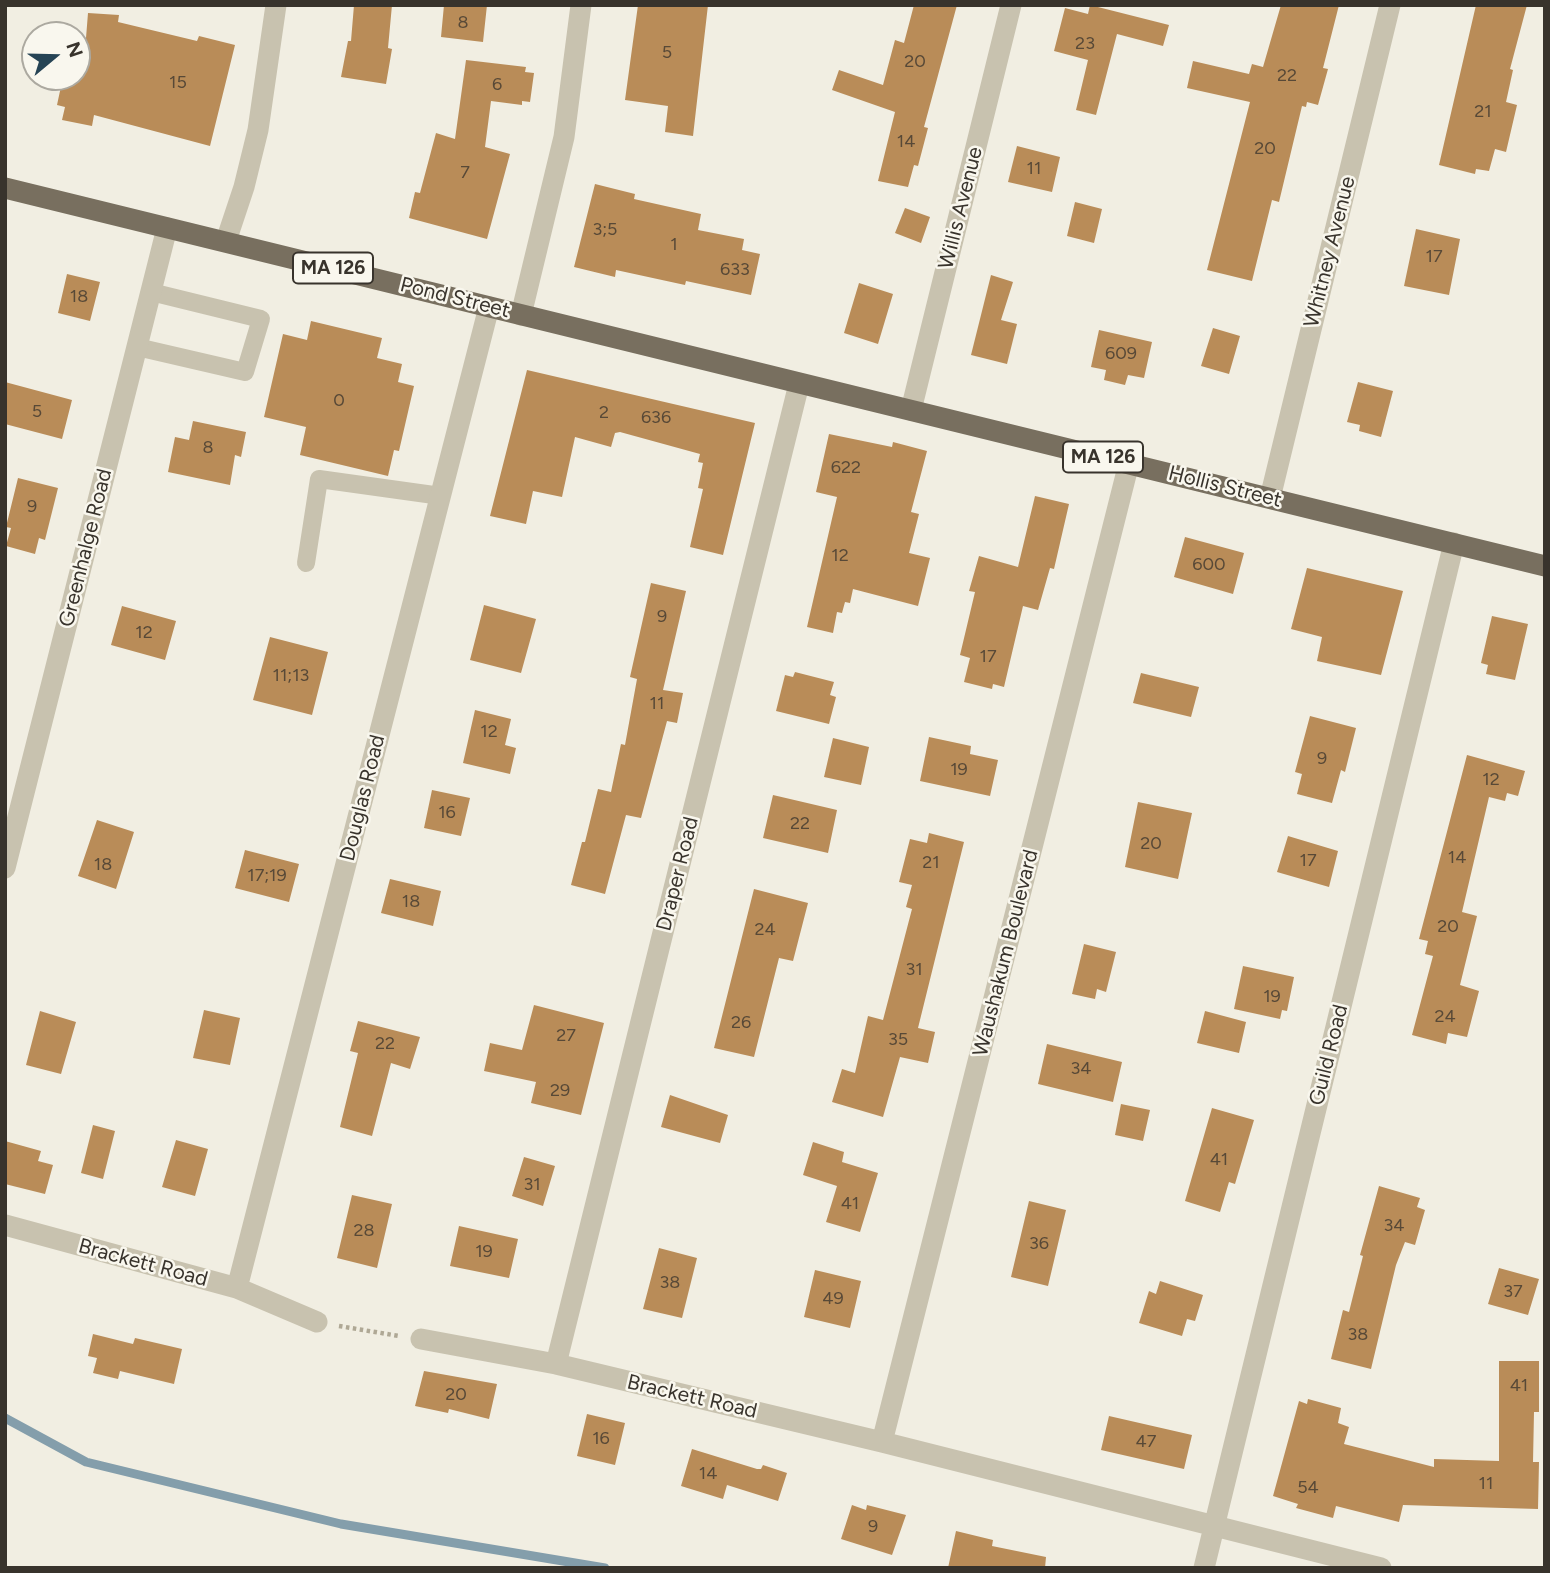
<!DOCTYPE html>
<style>
body{margin:0}
#map{position:relative;width:1550px;height:1573px;overflow:hidden;background:#f1eee2;font-family:Figtree,sans-serif}
canvas{display:block}
.frame{position:absolute;inset:0;border:7px solid #38332c;pointer-events:none}
.north{position:absolute;left:21px;top:21px;width:70px;height:70px;box-sizing:border-box;background:#f9f7ee;border:2px solid #aca9a0;border-radius:50%;rotate:71deg;font-size:19px;font-weight:700;line-height:28px;text-align:center;color:#38332c}
.north::after{content:'';display:block;margin:auto;width:24px;height:32px;background:#264455;clip-path:polygon(50% 0,100% 100%,50% 72%,0 100%)}
</style>
<div id="map">
<canvas width="1550" height="1573"></canvas>
<div class="frame"></div>
<div class="north">N</div>
</div>
<script>
const ctx = document.querySelector('canvas').getContext('2d');
ctx.lineJoin = 'round';
const toPath = rows => new Path2D(rows.map(r => 'M' + r).join(''));
function trace(path, color, width, dash) { ctx.strokeStyle = color; ctx.lineWidth = width; ctx.lineCap = dash ? 'butt' : 'round'; ctx.setLineDash(dash || []); ctx.stroke(path); }
function fill(path, color) { ctx.fillStyle = color; ctx.fill(path, 'evenodd'); }
function drawText(font, color, halo, rows, align = 'center') {
  ctx.font = font + ' Figtree,sans-serif'; ctx.lineWidth = 5; ctx.setLineDash([]); ctx.textBaseline = 'middle'; ctx.strokeStyle = halo; ctx.fillStyle = color; for (const [text, x, y, turn = 0] of rows) {
    ctx.save(); ctx.translate(x, y); ctx.rotate((+turn || 0) * Math.PI / 180); ctx.textAlign = isNaN(turn) ? turn : align; if (halo) ctx.strokeText(text, 0, 0); ctx.fillText(text, 0, 0); ctx.restore();
  }
}
trace(toPath([
 [5,1418,86,1462,341,1524,605,1568]
]), '#849eab', 9);
fill(toPath([
 [354,5,392,5,388,48,392,49,386,84,341,77,348,41,351,41],
 [444,5,487,5,483,42,441,37],
 [638,5,708,5,693,136,665,132,668,106,625,100],
 [914,5,957,5,924,127,928,128,918,166,914,165,908,187,878,181,895,112,832,90,839,70,883,85,895,40,904,43],
 [1090,5,1169,25,1163,46,1117,34,1096,115,1076,110,1088,60,1054,51,1065,8,1088,14],
 [1281,5,1339,5,1323,68,1328,69,1318,105,1307,102,1306,107,1302,106,1279,202,1272,200,1252,281,1207,270,1250,102,1187,88,1193,61,1249,74,1252,64,1263,67],
 [1476,5,1527,5,1510,69,1513,70,1506,102,1517,105,1506,152,1495,149,1489,171,1476,169,1475,174,1439,165],
 [88,13,119,15,118,22,197,41,199,36,235,45,210,146,94,115,92,126,62,120,65,107,57,105,63,77,77,77,79,37,86,38],
 [466,60,526,67,525,72,534,73,530,102,522,101,522,105,491,101,485,147,510,154,487,239,409,218,415,192,420,193,436,133,455,139],
 [1017,146,1060,157,1052,192,1008,182],
 [595,184,635,194,634,199,701,214,698,230,744,239,742,250,760,254,751,295,686,281,685,285,616,270,615,277,574,267],
 [1075,202,1102,209,1094,243,1067,236],
 [905,208,930,217,921,243,895,233],
 [1416,229,1460,239,1449,295,1404,286],
 [67,274,100,282,90,321,58,313],
 [991,275,1013,282,1001,320,1017,324,1007,364,971,355],
 [859,283,893,294,878,344,844,333],
 [311,321,382,338,377,358,402,364,398,382,414,386,399,451,394,450,388,476,300,455,306,427,264,417,283,334,307,340],
 [1213,328,1240,336,1229,374,1201,366],
 [1099,330,1152,342,1144,378,1128,375,1125,385,1104,380,1106,370,1091,367],
 [527,370,755,423,723,555,690,547,703,489,698,488,703,463,698,462,700,454,620,432,615,433,611,447,575,437,562,497,533,491,526,524,490,516],
 [5,382,72,400,62,439,5,424],
 [1358,382,1393,391,1381,437,1359,431,1360,425,1347,422],
 [193,421,246,432,241,457,235,455,230,485,168,472,175,437,189,440],
 [829,434,892,447,893,442,927,451,911,512,919,514,909,553,930,558,918,606,853,589,850,603,845,602,842,613,837,612,833,633,807,627,837,497,816,492],
 [18,478,58,488,45,540,39,538,35,554,6,546,11,528,6,527],
 [1035,496,1069,504,1054,569,1050,568,1038,610,1023,606,1004,687,993,684,992,689,964,682,970,658,960,655,975,592,969,591,979,556,1018,567],
 [1185,537,1244,553,1233,594,1174,577],
 [1307,568,1403,591,1381,675,1317,661,1322,637,1291,629],
 [651,583,686,591,663,690,683,693,677,723,667,721,641,818,626,815,605,894,571,885,582,842,585,842,598,789,611,792,621,744,625,745,637,679,630,677],
 [484,605,536,619,521,673,470,660],
 [122,606,176,621,165,660,111,645],
 [1492,616,1528,624,1515,680,1486,674,1488,665,1481,663],
 [270,637,328,652,312,715,253,700],
 [795,672,834,682,830,695,836,697,829,724,776,711,785,675,793,677],
 [1141,673,1199,687,1191,717,1133,703],
 [475,710,511,719,505,745,516,748,510,774,463,763],
 [1310,716,1356,728,1345,772,1341,770,1332,803,1297,794,1302,774,1295,772],
 [929,737,971,746,970,754,998,760,990,796,920,781],
 [833,738,869,747,861,785,824,777],
 [1467,755,1525,771,1518,796,1507,793,1505,801,1489,797,1462,912,1477,916,1460,985,1479,991,1467,1037,1448,1033,1446,1044,1412,1035,1433,956,1425,954,1428,941,1419,939],
 [432,790,470,798,461,836,424,828],
 [773,795,837,810,828,853,763,838],
 [1138,802,1192,813,1178,879,1125,867],
 [97,820,134,832,116,889,78,876],
 [929,833,964,842,918,1028,935,1032,928,1063,900,1057,883,1117,832,1102,842,1069,855,1073,868,1016,883,1020,912,909,906,907,912,885,899,882,910,839,927,843],
 [1288,836,1338,851,1329,887,1277,872],
 [245,850,299,864,289,902,235,888],
 [390,879,441,891,433,926,381,913],
 [754,889,808,903,793,961,779,958,754,1057,714,1048],
 [1084,944,1116,952,1106,992,1097,989,1095,999,1072,994],
 [1243,966,1294,977,1287,1011,1282,1010,1280,1019,1234,1009],
 [534,1005,604,1023,581,1115,531,1103,536,1082,484,1071,490,1043,522,1050],
 [204,1010,240,1018,230,1065,193,1058],
 [40,1011,76,1022,61,1074,26,1065],
 [1205,1011,1246,1022,1239,1053,1197,1043],
 [358,1021,420,1037,410,1069,391,1063,372,1136,340,1127,358,1053,350,1051],
 [1047,1044,1122,1062,1113,1102,1038,1084],
 [670,1095,728,1115,720,1143,661,1127],
 [1121,1104,1150,1110,1143,1141,1115,1135],
 [1212,1108,1254,1120,1235,1184,1229,1182,1220,1212,1185,1201],
 [93,1125,115,1131,103,1179,81,1173],
 [176,1140,208,1149,195,1196,162,1187],
 [5,1141,41,1151,38,1161,53,1165,45,1194,5,1184],
 [813,1142,844,1152,842,1162,878,1173,860,1232,826,1222,837,1186,803,1175],
 [524,1157,555,1166,543,1206,512,1196],
 [1379,1186,1420,1198,1417,1207,1425,1210,1415,1245,1405,1242,1396,1265,1371,1369,1331,1359,1343,1310,1349,1312,1363,1256,1360,1255],
 [352,1195,392,1204,377,1268,337,1258],
 [1029,1201,1066,1210,1048,1286,1011,1277],
 [459,1226,518,1239,509,1278,450,1266],
 [659,1248,697,1258,682,1318,643,1309],
 [1499,1268,1539,1279,1528,1315,1488,1304],
 [815,1270,861,1281,850,1328,804,1317],
 [1160,1281,1203,1295,1195,1321,1187,1319,1182,1336,1139,1323,1149,1291,1156,1294],
 [93,1334,133,1344,135,1338,182,1349,174,1384,120,1371,118,1379,93,1373,97,1358,88,1356],
 [1499,1361,1539,1361,1539,1412,1534,1412,1533,1462,1539,1462,1538,1509,1403,1505,1399,1522,1336,1506,1333,1518,1296,1508,1298,1504,1273,1496,1299,1401,1307,1404,1308,1399,1341,1408,1338,1423,1349,1427,1344,1444,1434,1467,1434,1459,1499,1461],
 [424,1371,497,1384,489,1419,449,1409,448,1413,415,1406],
 [587,1414,625,1423,615,1465,577,1456],
 [1109,1416,1192,1435,1184,1469,1101,1450],
 [692,1449,757,1469,761,1469,763,1465,787,1473,778,1501,727,1485,723,1499,681,1486],
 [852,1505,866,1510,867,1505,906,1515,892,1555,841,1539],
 [956,1531,993,1540,992,1546,1046,1557,1045,1568,948,1568]
]), '#b98c58');
trace(toPath([
 [339,1326,399,1336]
]), '#afa895', 4.5, [3.5, 3.5]);
trace(toPath([
 [137,347,245,372,261,319,151,292],
 [306,563,319,479,441,496]
]), '#c8c2af', 18);
trace(toPath([
 [226,241,244,187,258,130,276,5],
 [521,315,564,137,581,5],
 [911,410,1011,5],
 [1270,498,1390,5],
 [5,868,167,228],
 [5,1225,237,1288,317,1322],
 [237,1288,489,307],
 [421,1339,556,1364,882,1442,1381,1568],
 [556,1364,799,384],
 [882,1442,1129,463],
 [1204,1568,1454,543]
]), '#c8c2af', 21);
trace(toPath([
 [5,188,1545,566]
]), '#786f5f', 21);
drawText('18px', '#584937', null, [
 ["8",463,23],
 ["23",1085,44],
 ["5",667,53],
 ["20",915,62],
 ["22",1287,76],
 ["15",178,83],
 ["6",497,85],
 ["21",1483,112],
 ["14",906,142],
 ["20",1265,149],
 ["11",1034,169],
 ["7",465,173],
 ["3;5",605,230],
 ["1",674,245],
 ["17",1434,257],
 ["633",735,270],
 ["18",79,297],
 ["609",1121,354],
 ["0",339,401],
 ["5",37,412],
 ["2",604,413],
 ["636",656,418],
 ["8",208,448],
 ["622",846,468],
 ["9",32,507],
 ["12",840,556],
 ["600",1209,565],
 ["9",662,617],
 ["12",144,633],
 ["17",988,657],
 ["11;13",291,676],
 ["11",657,704],
 ["12",489,732],
 ["9",1322,759],
 ["19",959,770],
 ["12",1491,780],
 ["16",447,813],
 ["22",800,824],
 ["20",1151,844],
 ["14",1457,858],
 ["17",1308,861],
 ["21",931,863],
 ["18",103,865],
 ["17;19",267,876],
 ["18",411,902],
 ["20",1448,927],
 ["24",765,930],
 ["31",914,970],
 ["19",1272,997],
 ["24",1445,1017],
 ["26",741,1023],
 ["27",566,1036],
 ["35",898,1040],
 ["22",385,1044],
 ["34",1081,1069],
 ["29",560,1091],
 ["41",1219,1160],
 ["31",532,1185],
 ["41",850,1204],
 ["34",1394,1226],
 ["28",364,1231],
 ["36",1039,1244],
 ["19",484,1252],
 ["38",670,1283],
 ["37",1513,1292],
 ["49",833,1299],
 ["38",1358,1335],
 ["41",1519,1386],
 ["20",456,1395],
 ["16",601,1439],
 ["47",1146,1442],
 ["14",708,1474],
 ["11",1486,1484],
 ["54",1308,1488],
 ["9",873,1527]
]);
for (const [x, y, w] of [
 [333,268,80],
 [1103,457,80]
]) { const box = new Path2D(); box.roundRect(x - w / 2, y - 15.5, w, 31, 5); ctx.fillStyle = '#f9f7ee'; ctx.fill(box); trace(box, '#38332c', 2); }
drawText('bold 19px', '#38332c', null, [
 ["MA 126",333,268],
 ["MA 126",1103,457]
]);
drawText('21px', '#38332c', '#f9f7ee', [
 ["Willis Avenue",961,208,-76],
 ["Whitney Avenue",1330,252,-76],
 ["Pond Street",455,298,14],
 ["Hollis Street",1225,487,14],
 ["Greenhalge Road",86,548,-76],
 ["Douglas Road",363,798,-76],
 ["Draper Road",678,874,-76],
 ["Waushakum Boulevard",1006,953,-76],
 ["Guild Road",1329,1055,-76],
 ["Brackett Road",143,1263,15],
 ["Brackett Road",692,1397,13]
]);
</script>
